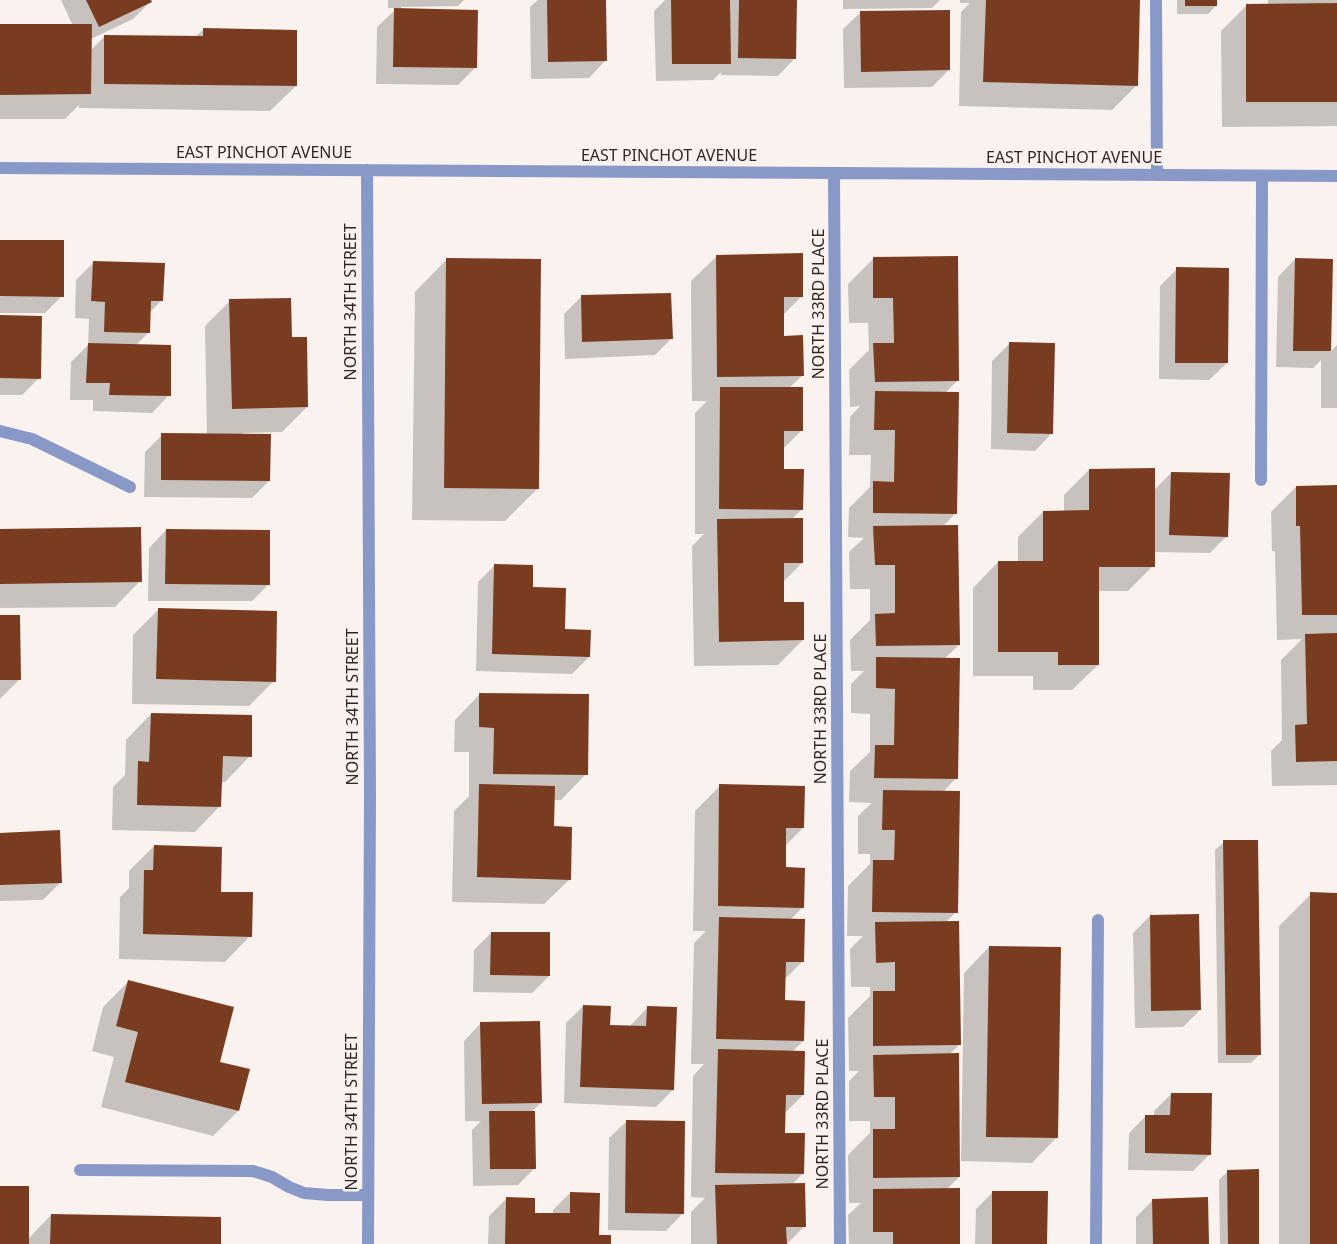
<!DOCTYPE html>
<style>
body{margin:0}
canvas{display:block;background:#faf2ef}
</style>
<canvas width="1337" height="1244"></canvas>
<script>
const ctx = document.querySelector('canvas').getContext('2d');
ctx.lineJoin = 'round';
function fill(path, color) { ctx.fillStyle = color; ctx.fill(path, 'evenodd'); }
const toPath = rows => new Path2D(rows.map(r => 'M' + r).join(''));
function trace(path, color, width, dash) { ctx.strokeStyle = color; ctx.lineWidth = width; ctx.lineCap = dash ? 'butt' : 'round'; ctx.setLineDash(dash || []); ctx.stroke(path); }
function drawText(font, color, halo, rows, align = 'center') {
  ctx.font = font + ' "Noto Sans",sans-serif'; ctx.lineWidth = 5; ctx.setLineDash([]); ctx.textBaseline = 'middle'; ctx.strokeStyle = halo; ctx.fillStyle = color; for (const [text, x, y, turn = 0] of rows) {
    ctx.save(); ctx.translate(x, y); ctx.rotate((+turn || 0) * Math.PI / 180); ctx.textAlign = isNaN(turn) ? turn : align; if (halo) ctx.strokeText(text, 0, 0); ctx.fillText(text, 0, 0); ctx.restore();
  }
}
fill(toPath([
 [61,0,149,0,150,2,133,19,91,39,91,50,105,36,195,37,203,30,296,86,270,111,79,108,79,105,65,119,0,119,0,26,73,26],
 [388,0,464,0,458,6,401,7,401,10,475,68,458,85,376,84,377,27,397,8,388,8],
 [538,0,605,0,606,60,589,78,531,79,530,7],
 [665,0,796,0,795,58,778,76,721,75,721,72,713,80,656,81,654,11],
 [843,0,940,0,932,8,843,9],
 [960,0,1139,0,1137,85,1112,110,959,106,961,12,970,3,960,3],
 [1177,0,1216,0,1216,6,1208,14,1177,14],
 [1268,0,1337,0,1337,126,1222,127,1221,31,1246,6,1268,5],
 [861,12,949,70,932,87,844,88,843,29],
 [0,241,62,296,45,313,0,313],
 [717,256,802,296,783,315,783,337,802,376,789,388,802,430,783,449,783,470,802,509,792,519,802,563,783,582,783,603,803,640,778,665,694,666,692,546,704,534,695,534,695,413,707,401,692,401,691,281],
 [447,259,537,489,505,521,412,520,415,292],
 [873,259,958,380,945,393,956,513,943,526,959,645,944,659,956,778,943,792,956,912,946,922,960,1044,949,1055,959,1177,947,1189,959,1244,849,1244,848,1215,861,1203,849,1203,848,1155,870,1133,870,1121,849,1121,849,1081,859,1071,849,1071,848,1018,870,996,870,987,851,987,850,949,863,936,847,936,848,886,870,864,870,854,858,854,858,816,872,803,849,802,850,771,870,752,870,714,851,713,851,684,864,671,851,671,850,640,870,620,870,589,850,589,849,552,864,538,848,537,849,508,870,487,871,455,849,455,850,417,860,406,850,407,849,370,869,350,868,323,849,323,848,284],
 [1295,259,1332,261,1330,352,1337,345,1337,408,1321,408,1321,360,1313,368,1276,367,1278,277],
 [93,263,162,300,149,313,149,332,135,346,169,395,152,413,93,411,93,400,70,400,71,362,88,345,89,319,75,318,76,280],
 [1177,269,1227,363,1209,380,1159,379,1160,286],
 [581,297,672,338,655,355,565,359,564,314],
 [230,301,291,339,307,407,282,432,242,433,269,481,252,498,144,497,145,452,162,435,207,435,205,326],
 [0,316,39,378,22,395,0,395],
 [1010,343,1052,433,1035,451,991,449,992,361],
 [1089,470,1153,491,1171,473,1227,536,1210,553,1153,552,1153,566,1128,591,1098,591,1098,665,1072,690,1033,690,1033,676,973,676,973,588,998,562,1018,562,1018,537,1043,512,1064,512,1064,495],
 [1296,487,1337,487,1337,785,1272,786,1271,751,1282,740,1281,660,1302,639,1277,640,1275,551,1272,551,1271,512],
 [0,530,140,581,115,607,0,608],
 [166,530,269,584,252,601,148,601,149,548],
 [495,565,532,588,563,630,589,657,572,674,476,671,478,582],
 [158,610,274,681,249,706,132,704,133,635],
 [0,617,20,679,0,699],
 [480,694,586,774,561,800,554,800,553,828,570,879,544,904,452,902,454,811,469,796,469,752,454,752,455,720],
 [151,714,250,756,225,782,221,782,220,806,195,832,112,830,113,787,125,775,126,740],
 [720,786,803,828,785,846,785,868,803,907,790,920,803,961,784,980,783,1001,803,1041,792,1052,803,1095,784,1114,784,1134,803,1173,792,1185,805,1226,787,1244,691,1244,691,1212,705,1198,691,1197,693,1076,704,1064,691,1064,694,943,706,931,693,931,695,811],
 [0,834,61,882,43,900,0,901],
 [1224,842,1259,1055,1251,1063,1218,1063,1215,850],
 [154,846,220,893,250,936,225,962,119,959,120,897,129,888,129,871],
 [1311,894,1337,894,1337,1244,1279,1244,1279,926],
 [1150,916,1200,1010,1183,1027,1135,1028,1133,933],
 [491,933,549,976,532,993,473,992,474,950],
 [989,947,1057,1137,1032,1163,961,1161,964,973],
 [128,982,238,1111,213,1136,101,1107,114,1057,92,1051,103,1007],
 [583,1006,609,1027,630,1027,631,1025,648,1007,673,1090,656,1107,564,1103,566,1023],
 [481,1023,541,1103,531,1112,535,1168,518,1185,473,1186,472,1130,481,1121,465,1121,464,1041],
 [1171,1094,1210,1154,1193,1171,1128,1170,1129,1133,1146,1116,1154,1116,1154,1111],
 [627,1121,683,1213,666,1231,608,1230,609,1138],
 [1228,1171,1258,1244,1220,1244,1219,1180],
 [0,1187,28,1239,51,1215,219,1244,0,1244],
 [993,1192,1046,1244,975,1244,976,1209],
 [570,1193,598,1236,610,1244,488,1244,489,1216,506,1199,534,1214,553,1214,553,1210],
 [1153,1200,1208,1244,1136,1244,1136,1217]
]), '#0003');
fill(toPath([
 [86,0,151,0,152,2,99,27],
 [547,0,606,0,607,61,548,62],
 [671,0,730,0,731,64,672,64],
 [739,0,797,0,796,59,738,58],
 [986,0,1140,0,1138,86,983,82],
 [1185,0,1217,0,1217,6,1185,6],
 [1337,3,1337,102,1246,102,1246,4],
 [394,8,478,10,477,68,393,67],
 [950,10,950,70,861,72,860,11],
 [0,24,92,24,91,94,0,95],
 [203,28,297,30,297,86,104,84,104,35,203,36],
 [0,240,64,240,64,297,0,296],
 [803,253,803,297,784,297,784,336,803,335,804,376,717,377,716,255],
 [958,256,959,381,875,382,873,343,894,343,893,298,873,298,873,257],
 [446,258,541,259,539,489,444,488],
 [1295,258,1333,259,1331,351,1293,351],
 [93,261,165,263,163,301,151,301,150,333,104,332,105,302,91,301],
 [1176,267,1229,268,1228,363,1175,363],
 [671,293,673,339,582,342,581,295],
 [291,298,292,337,307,337,308,407,232,409,229,299],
 [0,315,42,316,41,379,0,378],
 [1009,342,1055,343,1053,434,1007,433],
 [88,343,171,345,171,396,109,395,110,383,86,383],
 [720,387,803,387,803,431,784,431,784,469,804,469,803,510,719,509],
 [875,391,959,392,957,514,873,513,873,481,894,482,895,430,874,430],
 [161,433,271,434,270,481,161,480],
 [1155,468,1155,567,1099,567,1099,665,1058,665,1058,652,998,652,998,561,1043,561,1043,511,1089,510,1089,469],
 [1171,472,1230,473,1228,537,1169,535],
 [1337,485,1337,615,1302,615,1300,526,1296,526,1296,486],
 [803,518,803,563,784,563,784,602,804,602,804,640,719,642,717,519],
 [958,525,960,645,876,646,875,614,895,613,895,565,875,565,873,526],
 [141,527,142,582,0,584,0,529],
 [166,529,270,530,270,585,165,584],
 [494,564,533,565,533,587,566,588,565,629,591,630,590,657,492,654],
 [158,608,277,611,276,682,156,679],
 [0,615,20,615,21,680,0,680],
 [1337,633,1337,761,1296,762,1295,725,1307,724,1305,634],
 [876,657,960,658,958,779,874,778,875,745,894,745,895,689,876,688],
 [479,693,589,694,588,775,493,774,494,728,479,727],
 [151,713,252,715,252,757,223,756,221,807,137,805,138,761,149,762],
 [479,784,555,786,554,826,572,827,571,880,477,877],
 [719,784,805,786,804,828,786,828,786,867,805,868,804,908,718,906],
 [883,790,960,791,958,913,872,912,873,860,894,860,895,830,882,830],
 [60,830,62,883,0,885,0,833],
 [1223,840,1258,840,1261,1055,1226,1055],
 [154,845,222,847,221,892,253,892,252,937,143,934,144,870,153,870],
 [1310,892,1337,893,1337,1244,1310,1244],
 [1199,914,1201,1010,1151,1011,1150,915],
 [719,917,805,919,804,962,786,962,785,1000,805,1001,804,1041,716,1039],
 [959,921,961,1045,873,1046,873,991,895,991,895,962,876,963,875,922],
 [491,932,550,932,550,976,490,975],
 [989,946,1061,947,1058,1138,986,1137],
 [128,980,234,1007,220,1062,250,1069,239,1111,125,1082,138,1032,116,1026],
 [583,1005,611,1006,610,1025,646,1026,647,1006,677,1007,674,1090,580,1087],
 [540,1021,542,1103,482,1104,480,1022],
 [718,1049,805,1051,804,1095,786,1095,785,1133,805,1133,804,1174,715,1173],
 [959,1053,960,1177,873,1178,873,1129,895,1129,895,1097,874,1097,873,1055],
 [1171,1093,1212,1093,1211,1155,1145,1153,1145,1115,1170,1115],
 [489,1111,535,1111,536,1169,490,1169],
 [626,1120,685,1121,684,1214,625,1213],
 [1259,1169,1259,1244,1228,1244,1227,1170],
 [805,1183,806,1227,786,1227,787,1244,717,1244,715,1185],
 [0,1186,29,1186,29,1244,0,1244],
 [960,1188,960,1244,893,1244,893,1232,873,1232,873,1189],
 [992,1191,1048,1191,1047,1244,992,1244],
 [570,1192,600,1193,599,1235,611,1235,611,1244,505,1244,506,1197,535,1198,535,1213,570,1213],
 [1208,1197,1209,1244,1153,1244,1152,1199],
 [51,1214,221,1217,221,1244,50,1244]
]), '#7a3c21');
trace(toPath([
 [1156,0,1157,175],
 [0,431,32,439,130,487],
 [1261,480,1262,176],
 [80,1170,253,1171,272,1177,289,1187,304,1193,328,1195,368,1195],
 [1096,1244,1098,920]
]), '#8999c7', 12);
trace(toPath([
 [0,168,1337,176],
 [367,170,370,794,368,1244],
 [834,173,840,1244]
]), '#8999c7', 12);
drawText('16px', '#332620', '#faf2ef', [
 ["EAST PINCHOT AVENUE",264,153],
 ["EAST PINCHOT AVENUE",669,156],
 ["EAST PINCHOT AVENUE",1074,158],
 ["NORTH 34TH STREET",351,302,-90],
 ["NORTH 33RD PLACE",819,304,-90],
 ["NORTH 34TH STREET",353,707,-90],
 ["NORTH 33RD PLACE",821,709,-90],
 ["NORTH 34TH STREET",352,1112,-90],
 ["NORTH 33RD PLACE",823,1114,-90]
]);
</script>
